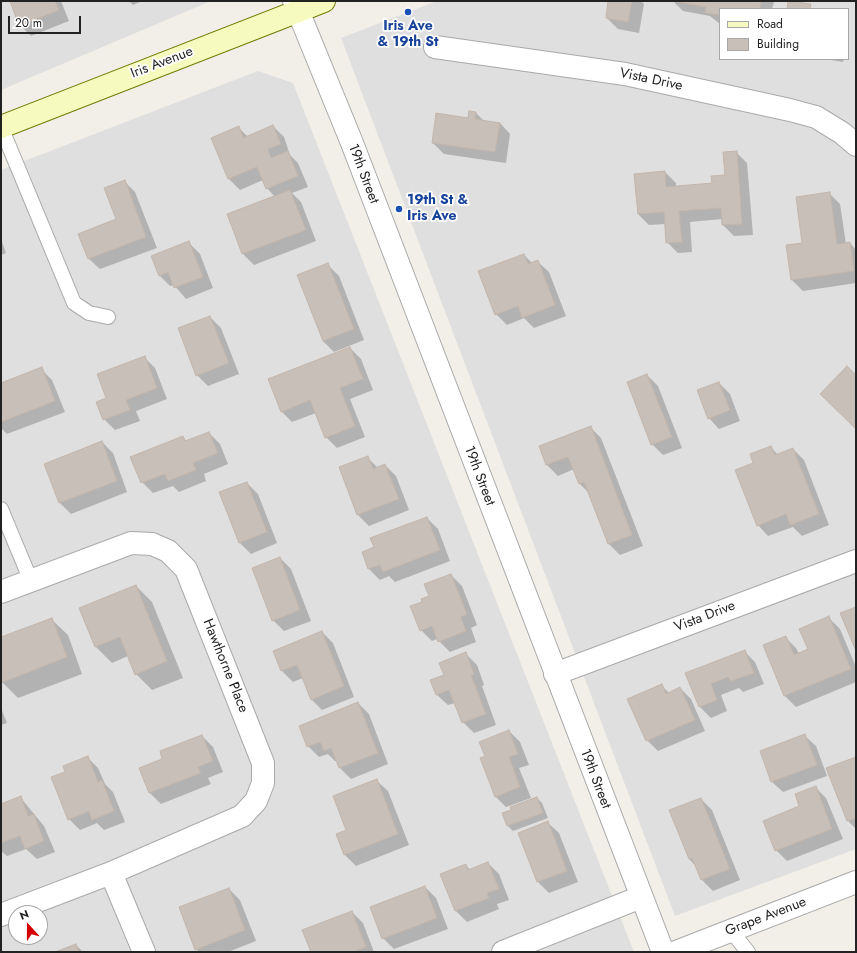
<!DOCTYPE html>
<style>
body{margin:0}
#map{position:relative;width:857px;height:953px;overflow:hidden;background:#f2efe9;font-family:Jost,sans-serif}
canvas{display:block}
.frame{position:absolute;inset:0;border:2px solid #222;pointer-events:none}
.legend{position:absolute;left:719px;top:8px;width:130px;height:52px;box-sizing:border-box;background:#fff;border:1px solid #a7a7a7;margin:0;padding:5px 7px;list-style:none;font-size:12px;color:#222}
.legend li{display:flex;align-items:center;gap:8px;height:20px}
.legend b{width:20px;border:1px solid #a7a7a7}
.north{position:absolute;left:8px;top:905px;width:40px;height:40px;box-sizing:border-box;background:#fff;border:1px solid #a7a7a7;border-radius:50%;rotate:339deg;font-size:11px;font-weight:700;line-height:16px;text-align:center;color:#222}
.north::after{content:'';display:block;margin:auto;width:14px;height:18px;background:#d40000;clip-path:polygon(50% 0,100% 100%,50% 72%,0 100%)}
.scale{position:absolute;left:8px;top:16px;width:73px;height:18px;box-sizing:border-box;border:2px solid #222;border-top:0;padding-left:5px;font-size:12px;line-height:14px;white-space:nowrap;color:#222;-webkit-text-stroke:3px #fff;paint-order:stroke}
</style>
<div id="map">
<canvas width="857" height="953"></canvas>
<div class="frame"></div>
<ul class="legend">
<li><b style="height:5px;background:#f7fabf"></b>Road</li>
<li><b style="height:11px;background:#c7bfb8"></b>Building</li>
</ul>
<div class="north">N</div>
<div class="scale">20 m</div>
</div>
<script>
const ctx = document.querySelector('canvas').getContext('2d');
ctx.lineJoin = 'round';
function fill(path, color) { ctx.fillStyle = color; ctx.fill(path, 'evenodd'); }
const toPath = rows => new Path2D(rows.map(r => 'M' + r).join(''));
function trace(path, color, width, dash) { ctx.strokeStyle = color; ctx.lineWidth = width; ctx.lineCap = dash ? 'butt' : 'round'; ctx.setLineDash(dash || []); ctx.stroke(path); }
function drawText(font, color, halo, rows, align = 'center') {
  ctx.font = font + ' Jost,sans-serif'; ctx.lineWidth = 3.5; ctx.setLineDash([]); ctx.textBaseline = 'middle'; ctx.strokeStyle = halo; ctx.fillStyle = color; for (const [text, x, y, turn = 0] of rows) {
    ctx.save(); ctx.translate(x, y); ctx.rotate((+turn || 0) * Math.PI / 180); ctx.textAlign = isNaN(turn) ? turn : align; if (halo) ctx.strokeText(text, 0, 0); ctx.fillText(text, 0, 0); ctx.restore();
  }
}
fill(toPath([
 [1,1,211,1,1,90],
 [437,1,856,1,856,849,675,916,341,38],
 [720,9,848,9,848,59,720,59],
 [258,71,293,83,634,952,1,952,1,170],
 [16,913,40,913,40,937,16,937]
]), '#e0dfdf');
fill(toPath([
 [11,1,61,1,69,21,31,36,20,25],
 [129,1,142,1,133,5],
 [610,1,641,1,644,4,639,33,618,29,607,18],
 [673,1,773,1,774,2,772,9,720,9,720,24,710,16,683,11],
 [825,59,844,59,843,62],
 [476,113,484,121,500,123,510,134,506,163,444,154,433,143],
 [273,126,284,137,290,155,298,163,308,187,292,193,301,202,316,241,254,265,243,254,275,197,267,188,263,180,240,190,229,179,212,138,238,127,248,137],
 [736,152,747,163,753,235,734,236,723,225,722,219,690,222,692,252,678,253,667,242,666,224,649,225,638,214,635,175,665,172,676,183,676,187,713,184,726,176],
 [124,181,135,192,157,248,100,269,89,259,117,220],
 [829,193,840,204,846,244,850,243,856,250,856,283,803,291,792,280,804,243],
 [1,239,6,253,1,255],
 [189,243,200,254,213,288,186,299,174,285,170,286,159,275],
 [524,255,533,264,538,262,549,272,566,316,534,328,524,318,507,325,496,314],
 [328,265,339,276,364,340,334,352,323,341,299,276],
 [210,317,221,328,239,374,208,386,197,375],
 [350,348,361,359,373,390,350,399,365,437,337,448,326,437,316,413,292,422,281,411],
 [144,357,155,368,167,399,136,411,140,421,115,430,104,419,108,398],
 [41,369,52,380,65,412,7,434,1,428,1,384],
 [647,375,658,386,682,448,663,455,652,444],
 [719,383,730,394,740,421,719,429,709,418],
 [590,427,601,438,643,546,620,555,609,544,590,494,580,484,574,469,558,476,547,465,540,447],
 [209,433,220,444,228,464,204,474,206,481,179,492,173,486,153,493,142,482,183,437,187,442],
 [102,442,113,453,127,492,71,514,60,503],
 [771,447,778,455,793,449,804,460,829,525,802,536,793,527,768,536,758,525,755,464],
 [367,457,378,468,385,465,396,476,409,510,369,526,358,515,340,468],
 [247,483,258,494,277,543,251,554,240,543,220,493],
 [427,518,438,529,450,561,395,582,389,576,380,580,369,569,363,553,375,548],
 [280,558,291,569,311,621,284,631,273,620],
 [451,575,462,586,477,625,471,628,476,642,450,652,437,639,432,641,421,630,424,602],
 [136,586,152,602,183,678,152,690,136,674,128,656,112,663,96,647],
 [829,618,840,629,856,667,856,682,796,707,785,696,764,645,785,637,796,648,799,654,809,650],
 [51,619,68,635,82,674,18,698,1,681,1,638],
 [322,632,333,643,354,697,322,710,311,699,303,678,293,682,282,671,274,651],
 [744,651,755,662,764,684,743,692,739,688,721,695,727,711,711,718,700,707,687,673],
 [466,654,477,665,484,685,482,686,496,725,474,733,463,722,455,703,448,705,437,695,445,675],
 [661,685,669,693,680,688,691,699,705,731,658,751,647,740],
 [358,703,369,714,388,764,351,779,340,768,337,761,335,761,328,754,319,757,308,746],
 [1,708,7,723,1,725],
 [509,731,520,742,529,765,519,768,531,798,506,807,495,796,486,756],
 [202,736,213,747,223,772,208,778,211,784,161,804,150,793,164,759],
 [805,736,816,746,827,776,783,792,772,782,761,752],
 [87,757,98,768,105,784,113,792,125,822,104,830,97,823,80,830,69,819,67,773],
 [856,758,856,829,848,821],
 [377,781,388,791,409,845,356,866,345,855,337,835,348,831],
 [815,787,826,798,843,839,787,861,776,850,801,807],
 [20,797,44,826,55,852,37,859,26,849,7,856,1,851,1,805],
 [537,798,542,803,548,818,513,831,508,826,503,814],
 [701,799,712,810,740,880,713,891,702,880,696,866,689,859],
 [548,823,559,833,578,882,549,893,538,882,520,834],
 [488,863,499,874,509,900,497,904,499,909,467,922,456,911,442,875,466,865,470,870],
 [425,887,436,898,448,929,394,949,383,938],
 [229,889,240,900,256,941,228,952,199,952,196,949],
 [352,912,363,923,374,952,312,952],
 [76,945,83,952,57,952]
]), '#0003');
const building = toPath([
 [10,1,55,1,59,10,19,26,10,1],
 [608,1,632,1,628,22,606,18,608,1],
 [672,1,761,1,760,9,720,9,720,15,705,13,706,7,672,1],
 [788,1,811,4,810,9,787,9,788,1],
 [469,111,476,112,475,119,500,123,495,152,432,143,436,113,468,118,469,111],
 [273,125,281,144,268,149,271,158,288,151,298,176,266,189,257,167,228,179,211,138,239,126,243,138,273,125],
 [737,151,742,224,722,225,721,208,679,211,682,242,666,243,664,212,638,214,634,174,665,171,666,187,712,183,711,176,725,175,723,152,737,151],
 [125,180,146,237,88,259,78,234,116,219,104,188,125,180],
 [290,190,306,230,242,254,227,214,290,190],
 [830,192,837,244,850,242,854,271,791,280,786,245,802,243,796,197,830,192],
 [189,241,203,277,174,288,168,272,159,276,151,256,189,241],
 [524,254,528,264,538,260,555,305,522,318,518,306,495,315,478,271,524,254],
 [328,263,354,329,323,341,297,275,328,263],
 [210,316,229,363,196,376,178,328,210,316],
 [350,347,363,379,340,388,355,426,325,438,310,400,281,412,268,379,350,347],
 [145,356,157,388,126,400,130,410,103,420,96,402,106,398,97,374,145,356],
 [847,366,856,375,856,429,820,394,847,366],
 [42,367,55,401,1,422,1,383,42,367],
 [647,374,672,437,651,445,627,382,647,374],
 [719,382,730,410,708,419,697,390,719,382],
 [591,426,632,535,608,544,584,482,579,484,568,457,546,465,539,446,591,426],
 [209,432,218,453,193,463,196,470,168,481,165,474,141,483,130,457,183,436,185,441,209,432],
 [102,441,117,481,59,503,44,464,102,441],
 [771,446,775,455,793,448,819,514,790,525,786,514,757,526,735,470,753,463,750,454,771,446],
 [368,456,373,469,385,464,399,499,357,515,339,467,368,456],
 [247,482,267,532,239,543,219,492,247,482],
 [427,517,440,550,383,572,380,565,368,569,362,552,374,547,370,538,427,517],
 [280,557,300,610,272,621,252,568,280,557],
 [451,574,467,614,461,617,466,631,438,642,432,626,420,631,410,606,422,602,421,599,429,596,424,584,451,574],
 [136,585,167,661,135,675,120,637,95,647,79,608,136,585],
 [856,607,856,651,840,613,856,607],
 [829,616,851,669,784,696,763,645,786,636,794,655,808,649,799,629,829,616],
 [52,618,67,657,1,683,1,637,52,618],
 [322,631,344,686,311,700,297,665,281,671,273,651,322,631],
 [745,650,754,673,731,681,728,677,711,684,717,700,699,707,685,673,745,650],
 [466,652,474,674,471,675,486,714,462,723,449,690,436,695,430,680,444,675,439,663,466,652],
 [662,684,666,694,680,687,695,720,646,741,627,699,662,684],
 [358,702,378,753,339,768,331,748,324,751,320,742,307,747,299,726,358,702],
 [509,730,518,754,509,757,520,787,495,797,480,758,485,756,479,742,509,730],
 [805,734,817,765,771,782,760,751,805,734],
 [202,735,213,761,198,767,201,773,149,793,139,768,162,759,160,751,202,735],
 [88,756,98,782,102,780,114,811,92,820,89,811,68,820,51,777,65,772,63,766,88,756],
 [856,757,856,818,847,821,826,768,856,757],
 [377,779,398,834,344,855,336,834,346,830,333,796,377,779],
 [816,786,832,829,775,851,763,821,799,806,795,794,816,786],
 [21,796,28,816,34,814,44,841,25,849,20,836,1,843,1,804,21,796],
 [537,797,543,813,507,826,502,813,511,810,510,807,537,797],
 [701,798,730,869,701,880,692,858,689,859,669,810,701,798],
 [548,821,567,871,537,882,518,833,548,821],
 [488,862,499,889,487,893,489,898,455,911,440,874,466,864,468,870,488,862],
 [425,886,437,918,382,939,370,907,425,886],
 [229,888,245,930,195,950,179,907,229,888],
 [352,911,366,947,353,952,311,952,302,930,352,911],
 [76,944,79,952,55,952,76,944]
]);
fill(building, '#c7bfb8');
trace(building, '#c4b6ab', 1);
const service = toPath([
 [1,127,74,303,89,313,108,317],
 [1,509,31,581],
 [731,931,748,952]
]);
const minor = toPath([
 [435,47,625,74,790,110,816,117,842,133,856,145],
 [1,592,131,543,152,544,168,551,186,569,263,763,263,783,256,801,242,816,111,873,1,915],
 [555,674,856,561],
 [111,873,144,952],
 [503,952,641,897],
 [676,952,856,882]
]);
const tertiary = toPath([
 [294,1,352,143,663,952]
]);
const secondary = toPath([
 [1,127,324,1]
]);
trace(service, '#a9a9a9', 16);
trace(minor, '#a9a9a9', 24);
trace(tertiary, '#a9a9a9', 24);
trace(secondary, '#707d05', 24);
trace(service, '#fff', 14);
trace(minor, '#fff', 22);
trace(tertiary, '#fff', 22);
trace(secondary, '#f7fabf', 22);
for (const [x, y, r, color] of [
 [408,12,4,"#1a4fb4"],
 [399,209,4,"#1a4fb4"]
]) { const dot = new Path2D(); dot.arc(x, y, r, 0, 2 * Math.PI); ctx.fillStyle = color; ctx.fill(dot); trace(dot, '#fff', 1.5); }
drawText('bold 14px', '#164399', '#fff', [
 ["Iris Ave",408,27],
 ["& 19th St",408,43],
 ["19th St &",407,201,"left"],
 ["Iris Ave",407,217,"left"]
]);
drawText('14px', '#222', '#fff', [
 ["Iris Avenue",162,63,-21],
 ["Vista Drive",651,80,12],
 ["19th Street",363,174,69],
 ["19th Street",479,476,69],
 ["Vista Drive",705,617,-21],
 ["Hawthorne Place",225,666,68],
 ["19th Street",595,779,69],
 ["Grape Avenue",766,917,-21]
]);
</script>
